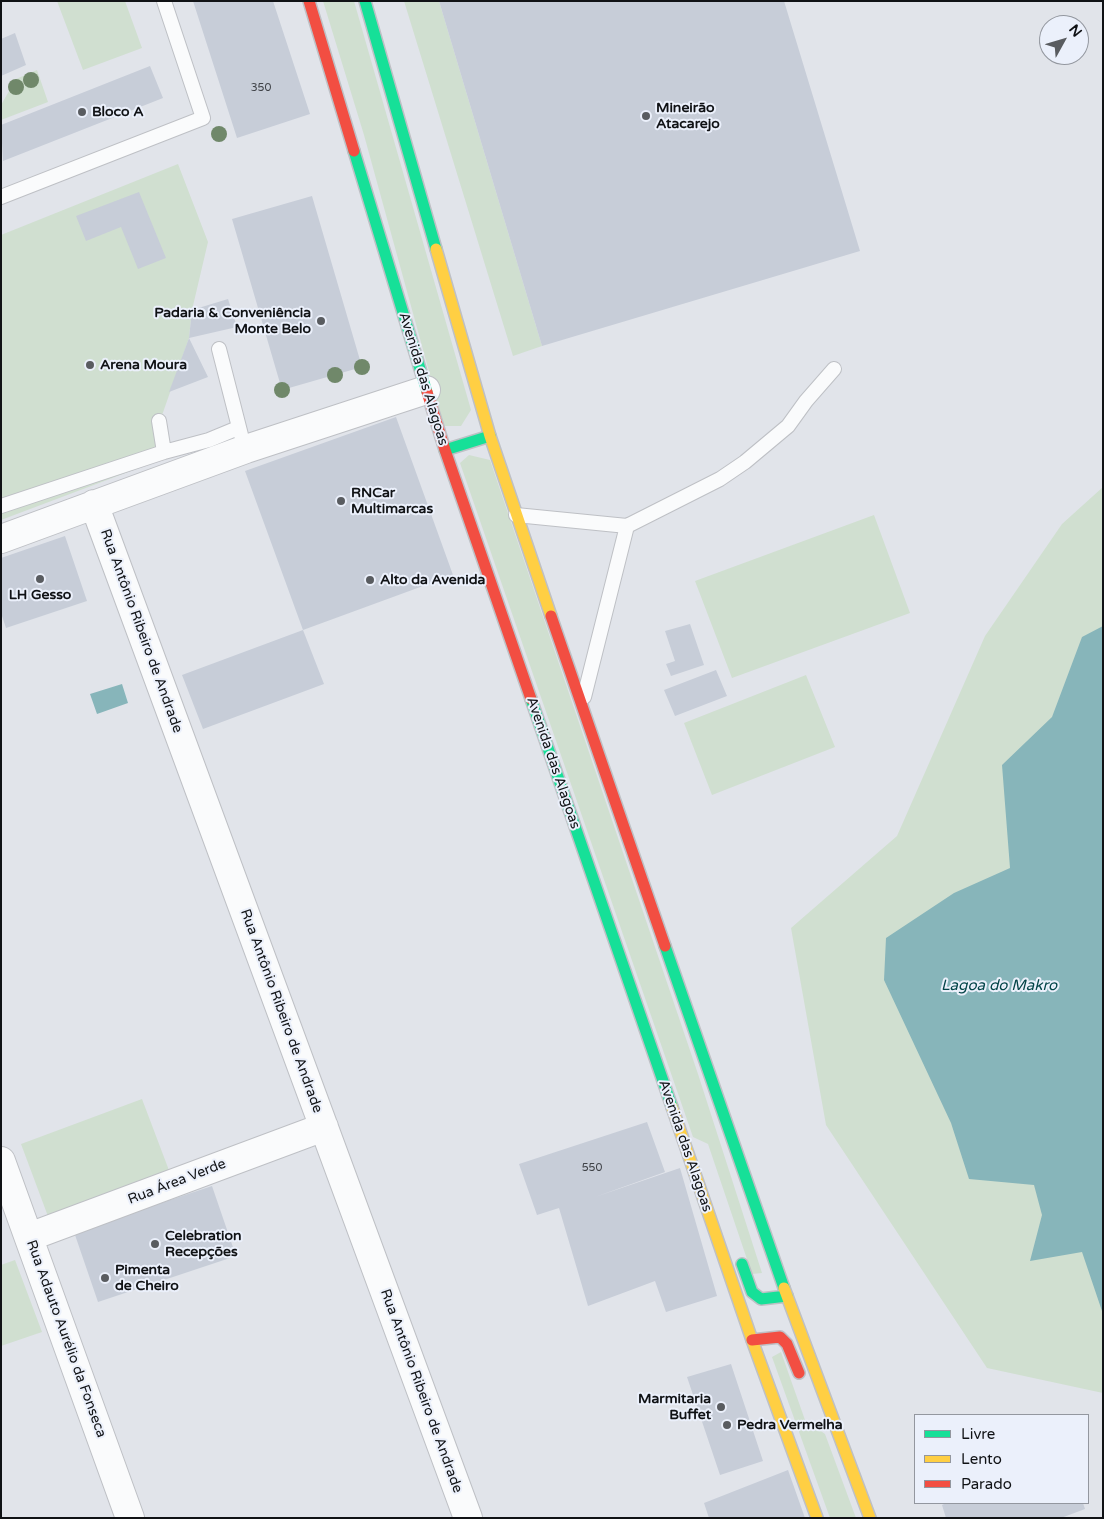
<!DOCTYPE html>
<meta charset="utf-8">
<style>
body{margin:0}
#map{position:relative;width:1104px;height:1519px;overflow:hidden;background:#e1e4ea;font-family:"Varela Round",sans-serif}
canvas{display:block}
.frame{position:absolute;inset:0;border:2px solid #101215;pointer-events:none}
.legend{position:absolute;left:914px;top:1414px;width:175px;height:90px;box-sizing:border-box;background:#ebf0fb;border:1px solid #93979f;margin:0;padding:6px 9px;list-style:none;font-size:15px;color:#101215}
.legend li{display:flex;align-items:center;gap:10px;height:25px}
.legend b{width:25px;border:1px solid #93979f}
.north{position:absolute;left:1039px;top:15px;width:50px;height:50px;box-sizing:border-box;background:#ebf0fb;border:1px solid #93979f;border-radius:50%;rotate:51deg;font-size:14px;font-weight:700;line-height:20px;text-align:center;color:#101215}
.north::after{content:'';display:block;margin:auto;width:18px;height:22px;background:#595c60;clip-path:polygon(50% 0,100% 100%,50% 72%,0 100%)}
</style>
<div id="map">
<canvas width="1104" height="1519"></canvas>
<div class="frame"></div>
<ul class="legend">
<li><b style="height:6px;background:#16e098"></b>Livre</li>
<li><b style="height:6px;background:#ffcf43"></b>Lento</li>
<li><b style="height:6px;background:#f24e42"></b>Parado</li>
</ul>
<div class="north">N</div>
</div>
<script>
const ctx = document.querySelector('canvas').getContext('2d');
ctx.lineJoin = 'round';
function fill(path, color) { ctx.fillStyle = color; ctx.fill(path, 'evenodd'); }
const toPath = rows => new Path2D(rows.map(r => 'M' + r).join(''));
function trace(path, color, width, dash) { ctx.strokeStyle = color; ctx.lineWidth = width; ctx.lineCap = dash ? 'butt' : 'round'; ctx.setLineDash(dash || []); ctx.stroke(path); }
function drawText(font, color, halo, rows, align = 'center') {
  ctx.font = font + ' "Varela Round",sans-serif'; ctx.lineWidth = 4; ctx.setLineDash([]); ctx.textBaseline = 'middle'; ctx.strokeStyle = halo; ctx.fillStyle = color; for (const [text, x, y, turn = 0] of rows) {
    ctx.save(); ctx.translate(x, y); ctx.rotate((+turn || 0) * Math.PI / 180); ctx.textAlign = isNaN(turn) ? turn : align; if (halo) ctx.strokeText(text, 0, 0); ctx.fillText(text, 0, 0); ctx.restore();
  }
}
fill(toPath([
 [57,1,125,1,142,48,83,70],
 [323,1,354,1,471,410,461,426,444,426,364,135],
 [404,1,439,1,542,346,513,356],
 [37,70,48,102,1,120,1,105,16,79],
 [178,164,208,242,192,310,189,338,160,421,162,422,152,463,1,520,1,235],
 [469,455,490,460,698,1074,762,1273,752,1274,708,1144,693,1137,460,463],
 [1103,487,1103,1393,987,1368,826,1125,791,928,897,836,985,636,1062,524],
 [874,515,910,613,732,678,695,581],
 [806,675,835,747,712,795,684,723],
 [142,1099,170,1173,49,1219,21,1144],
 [15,1260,42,1332,1,1346,1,1265],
 [781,1352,805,1420,825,1434,856,1518,830,1518,772,1357]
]), '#d0dfd0');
fill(toPath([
 [1103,626,1103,1314,1082,1252,1030,1261,1042,1215,1034,1185,969,1179,951,1123,884,980,886,938,954,893,1010,868,1002,765,1052,717,1082,637],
 [122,684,128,703,97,714,90,694]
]), '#87b5ba');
fill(toPath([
 [193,1,273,1,310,114,237,138],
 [439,1,784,1,860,251,542,346],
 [15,33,26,65,1,76,1,39],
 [150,66,163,98,3,161,1,125],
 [139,192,166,258,138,269,121,227,86,241,76,216],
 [312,196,362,367,282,390,232,219],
 [228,299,237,327,189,338,208,377,169,392,189,338,192,310],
 [396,417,453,575,303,630,245,471],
 [65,536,87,601,6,628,1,613,1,558],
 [690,624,704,665,671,676,666,664,675,661,665,631],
 [303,630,324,684,203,729,182,675],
 [716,670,727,696,675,716,664,690],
 [647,1122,665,1172,595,1197,680,1168,717,1296,666,1312,655,1281,588,1306,559,1208,537,1215,519,1164],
 [212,1186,236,1256,98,1302,74,1232],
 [731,1364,763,1461,720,1475,687,1377],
 [788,1470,805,1518,709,1518,704,1503],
 [946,1503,1083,1503,1085,1509,1061,1518,946,1518,942,1505]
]), '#c7cdd8');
const lane = toPath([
 [1,197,203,118,164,1],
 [219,349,241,435],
 [159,421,164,452],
 [1,506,164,452,209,440,238,428],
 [516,515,627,526],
 [584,697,627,526,720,479,745,462,788,426,806,401,834,369]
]);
const street = toPath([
 [94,504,468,1518],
 [1,539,246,449,426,390],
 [1,1161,130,1518],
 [29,1237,324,1127]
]);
const fast = toPath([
 [365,1,436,249],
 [354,151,427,392],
 [445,450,490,436],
 [531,699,672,1107],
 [665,946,784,1288],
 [742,1264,752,1292,761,1299,787,1296]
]);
const slow = toPath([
 [436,249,490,436,551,616],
 [672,1107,752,1340,817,1518],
 [784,1288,870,1518]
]);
const jam = toPath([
 [309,1,354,151],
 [427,392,445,450,531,699],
 [551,616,665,946],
 [752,1340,780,1337,787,1344,799,1373]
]);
trace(lane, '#bec0c5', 16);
trace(street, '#bec0c5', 30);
trace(fast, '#bec0c5', 14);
trace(slow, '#bec0c5', 14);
trace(jam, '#bec0c5', 14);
trace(lane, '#fafbfc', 14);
trace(street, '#fafbfc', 28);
trace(fast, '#16e098', 11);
trace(slow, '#ffcf43', 11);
trace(jam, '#f24e42', 11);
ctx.fillStyle = '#70886a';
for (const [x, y] of [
 [31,80],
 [16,87],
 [219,134],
 [362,367],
 [335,375],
 [282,390]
]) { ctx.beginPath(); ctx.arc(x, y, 8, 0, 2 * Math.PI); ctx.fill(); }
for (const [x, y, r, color] of [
 [82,112,5,"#595c60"],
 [646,116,5,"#595c60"],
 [321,321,5,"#595c60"],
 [90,365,5,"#595c60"],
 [341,501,5,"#595c60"],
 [40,579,5,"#595c60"],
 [370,580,5,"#595c60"],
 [155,1244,5,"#595c60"],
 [105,1278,5,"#595c60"],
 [721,1407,5,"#595c60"],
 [727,1425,5,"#595c60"]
]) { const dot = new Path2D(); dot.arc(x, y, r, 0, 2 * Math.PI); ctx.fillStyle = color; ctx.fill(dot); trace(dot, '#ebf0fb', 2); }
drawText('11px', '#404348', null, [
 ["350",261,88],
 ["550",592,1168]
]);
drawText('bold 14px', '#101215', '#ebf0fb', [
 ["Mineirão",656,108],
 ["Atacarejo",656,124],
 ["Bloco A",92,112],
 ["Padaria & Conveniência",311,313,"right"],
 ["Monte Belo",311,329,"right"],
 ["Arena Moura",100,365],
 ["RNCar",351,493],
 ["Multimarcas",351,509],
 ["Alto da Avenida",380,580],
 ["LH Gesso",40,595,"center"],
 ["Celebration",165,1236],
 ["Recepções",165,1252],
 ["Pimenta",115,1270],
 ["de Cheiro",115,1286],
 ["Marmitaria",711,1399,"right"],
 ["Buffet",711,1415,"right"],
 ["Pedra Vermelha",737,1425]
], 'left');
drawText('14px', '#101215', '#ebf0fb', [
 ["Avenida das Alagoas",423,379,73],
 ["Rua Antônio Ribeiro de Andrade",141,631,70],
 ["Avenida das Alagoas",553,763,71],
 ["Rua Antônio Ribeiro de Andrade",281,1011,70],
 ["Avenida das Alagoas",685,1146,71],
 ["Rua Área Verde",177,1182,-21],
 ["Rua Adauto Aurélio da Fonseca",66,1339,70],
 ["Rua Antônio Ribeiro de Andrade",421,1391,70]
]);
drawText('italic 15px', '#044448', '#ebf0fb', [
 ["Lagoa do Makro",999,986]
]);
</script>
